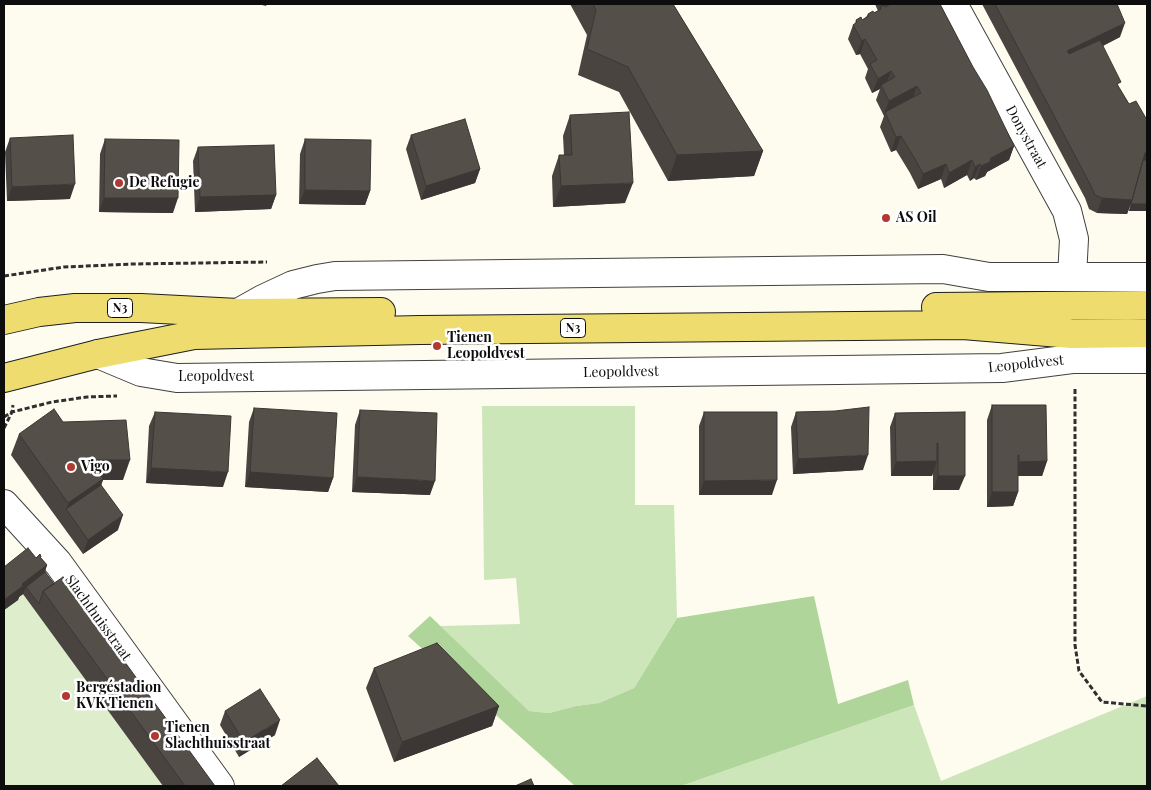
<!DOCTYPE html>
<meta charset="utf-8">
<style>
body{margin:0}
#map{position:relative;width:1151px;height:790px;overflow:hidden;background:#fefcee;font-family:"Playfair Display",serif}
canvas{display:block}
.frame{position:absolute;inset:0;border:5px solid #0d0d0d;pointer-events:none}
</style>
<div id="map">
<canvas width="1151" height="790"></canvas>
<div class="frame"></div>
</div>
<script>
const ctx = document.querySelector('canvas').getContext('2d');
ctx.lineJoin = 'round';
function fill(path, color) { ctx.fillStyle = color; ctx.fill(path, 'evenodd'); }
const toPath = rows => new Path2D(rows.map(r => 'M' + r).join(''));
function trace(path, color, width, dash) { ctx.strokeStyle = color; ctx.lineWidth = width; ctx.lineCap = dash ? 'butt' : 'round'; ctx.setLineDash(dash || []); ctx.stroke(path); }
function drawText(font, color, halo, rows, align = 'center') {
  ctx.font = font + ' "Playfair Display",serif'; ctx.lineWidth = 5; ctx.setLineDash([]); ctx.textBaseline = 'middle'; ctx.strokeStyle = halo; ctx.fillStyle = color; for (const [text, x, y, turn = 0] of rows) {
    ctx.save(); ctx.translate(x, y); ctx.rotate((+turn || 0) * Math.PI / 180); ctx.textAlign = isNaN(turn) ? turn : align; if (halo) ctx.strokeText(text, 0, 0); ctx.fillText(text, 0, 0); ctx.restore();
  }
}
fill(toPath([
 [482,406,635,406,635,505,674,505,677,618,634,688,599,703,576,706,549,713,529,711,440,626,520,624,516,578,484,580],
 [1147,696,1147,786,681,786,914,705,941,781]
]), '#cce6ba');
fill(toPath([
 [814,596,838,704,908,680,914,705,681,786,575,786,408,636,430,616,529,711,549,713,576,706,599,703,634,688,677,618]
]), '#afd59b');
fill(toPath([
 [42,579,194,786,4,786,4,607]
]), '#deedcb');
const minor = toPath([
 [953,4,1067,211,1074,239,1072,277],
 [238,313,263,299,293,285,317,279,335,276,943,269,989,277,1147,277],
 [98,354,141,372,177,378,1002,368,1072,359,1147,359],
 [4,504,58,563,220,786]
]);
const major = toPath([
 [936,307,1147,305],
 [4,320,39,312,75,308,141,308,238,313,381,312],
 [4,378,98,354,194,335,420,330,963,325,1072,334,1147,333]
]);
trace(minor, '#404040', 30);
trace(major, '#1e1e1e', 30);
trace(toPath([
 [4,276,64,267,133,264,267,262],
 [1075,389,1075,645,1079,671,1102,702,1147,706],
 [4,417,12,412,52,402,87,397,117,396],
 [4,428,12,412,13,405]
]), '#2f2f2f', 3, [5, 2.5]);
trace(minor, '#fff', 28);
trace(major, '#eedd6e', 28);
fill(toPath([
 [258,4,267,4,266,6],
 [570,4,673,4,763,151,754,176,668,181,619,92,578,75,587,35],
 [875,4,940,4,1014,146,1009,160,987,172,985,176,976,180,974,178,970,181,967,175,944,188,941,179,918,189,910,173,896,150,891,152,880,127,884,116,876,100,880,89,872,93,865,78,868,69,860,54,856,55,848,39,853,25,855,24,856,20,862,20,866,17,868,14,874,13,878,11],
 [982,4,1117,4,1120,37,1103,46,1119,88,1129,104,1147,120,1147,211,1129,211,1131,204,1127,214,1097,213,1089,209,1085,198],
 [570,115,625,203,553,207,552,176,559,155,564,155,563,136],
 [411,135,480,169,475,183,421,200,406,149],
 [10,138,70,199,7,201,5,152],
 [105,139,173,213,99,212,100,154],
 [305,139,370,191,365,205,299,204,300,154],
 [198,147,276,195,271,209,195,212,193,161],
 [992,405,1047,461,1042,476,1018,476,1018,492,1013,506,987,507,987,420],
 [254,408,333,478,328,492,245,487,249,422],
 [360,410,430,495,352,492,355,425],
 [155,412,223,487,146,483,149,426],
 [704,412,772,495,699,495,699,426],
 [796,412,863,470,793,474,791,427],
 [965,412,959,490,933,490,933,472,932,476,891,476,890,427,895,413],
 [63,422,123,480,103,480,101,485,118,530,83,554,11,455,19,434],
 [41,558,47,565,45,572,215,786,163,786,23,594,19,597,18,600,4,610,4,567],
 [374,668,499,706,492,726,394,762,366,688],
 [225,711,275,735,239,757,220,725]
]), '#494440');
fill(toPath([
 [1125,23,1120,37,1062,66,1067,51],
 [865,39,860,54,856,55,862,41],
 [891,71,886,85,881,85,880,89,872,93,878,79],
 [917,86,912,101,885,112,883,116,889,101],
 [901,136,896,150,891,152,896,137],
 [1014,146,1009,160,987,172,985,176,976,180,981,166,991,158],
 [763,151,754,176,668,181,677,155],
 [1147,152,1147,163,1140,167,1145,153],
 [972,160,967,175,944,188,949,173],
 [946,164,941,179,918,189,923,174],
 [980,164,974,178,970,181,975,167],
 [480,169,475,183,421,200,426,186],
 [633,183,625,203,553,207,561,186],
 [75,184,70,199,7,201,12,187],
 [305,190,370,191,365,205,299,204],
 [276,195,271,209,195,212,200,197],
 [104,198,178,198,173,213,99,212],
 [1102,198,1132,200,1127,214,1097,213],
 [1131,204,1147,204,1147,211,1129,211],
 [868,455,863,470,793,474,798,459],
 [90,460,130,460,123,480,103,480,96,499,66,509],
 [937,461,932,476,891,476,896,462],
 [1047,461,1042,476,1014,476,1019,462],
 [151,468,228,472,223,487,146,483],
 [250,472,333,478,328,492,245,487],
 [938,476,965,476,959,490,933,490],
 [357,477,435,481,430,495,352,492],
 [777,480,772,495,699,495,704,481],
 [992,492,1018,492,1013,506,987,507],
 [123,515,118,530,83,554,88,540],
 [47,565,42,579,26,587,23,594,19,597,18,600,4,610,4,600,22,584],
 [499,706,492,726,394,762,402,742],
 [280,720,275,735,239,757,244,742]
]), '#3c3734');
const building = toPath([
 [593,4,673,4,763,151,677,155,628,67,587,49,596,10,593,4],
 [889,4,940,4,973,67,987,90,1014,146,991,158,990,162,981,166,980,164,975,167,972,160,949,173,946,164,923,174,915,159,901,136,896,137,885,112,921,93,917,86,889,101,881,85,895,77,891,71,878,79,870,64,877,60,865,39,862,41,853,25,857,22,856,20,861,17,862,20,869,16,868,14,873,11,874,13,881,9,880,7,884,5,885,7,889,5,889,4],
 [995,4,1117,4,1125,23,1067,51,1069,54,1100,40,1121,82,1117,84,1129,104,1136,101,1147,120,1147,152,1145,153,1132,200,1102,198,1095,195,1090,184,995,4],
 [629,112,633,183,561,186,559,155,572,155,570,115,629,112],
 [465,119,480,169,426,186,411,135,465,119],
 [73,135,75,184,12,187,10,138,73,135],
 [105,139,179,140,178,198,104,198,105,139],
 [305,139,371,140,370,191,305,190,305,139],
 [274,145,276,195,200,197,198,147,274,145],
 [1143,160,1147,160,1147,204,1131,204,1143,160],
 [992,405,1046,405,1047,461,1019,462,1019,455,1018,455,1018,492,992,492,992,405],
 [869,407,868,455,798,459,796,412,835,411,869,407],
 [254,408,337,413,333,478,250,472,254,408],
 [54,409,63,422,126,420,130,460,90,460,103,479,68,503,19,434,54,409],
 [360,410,437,413,435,481,357,477,360,410],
 [155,412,231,416,228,472,151,468,155,412],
 [704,412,777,412,777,480,704,481,704,412],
 [965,412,965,476,938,476,938,443,937,443,937,461,896,462,895,413,965,412],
 [101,485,123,515,88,540,66,509,101,485],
 [28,548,36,558,40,554,41,557,40,557,47,565,22,584,23,586,4,600,4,567,28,548],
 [45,572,54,584,43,591,39,604,26,587,45,572],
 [63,577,215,786,185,786,43,591,63,577],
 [437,643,499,706,402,742,374,668,437,643],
 [260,689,280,720,244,742,225,711,260,689],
 [317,758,339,786,281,786,317,758],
 [531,779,534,786,515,786,531,779]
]);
fill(building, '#554f4a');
trace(building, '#3c3734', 1);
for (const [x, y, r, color] of [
 [119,183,5,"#b23830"],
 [886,218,5,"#b23830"],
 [437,346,5,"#b23830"],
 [71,467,5,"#b23830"],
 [66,696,5,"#b23830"],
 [155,736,5,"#b23830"]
]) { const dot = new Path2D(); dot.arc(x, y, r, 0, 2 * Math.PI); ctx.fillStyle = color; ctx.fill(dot); trace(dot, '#fff', 2); }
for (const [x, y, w] of [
 [120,308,25],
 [573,328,25]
]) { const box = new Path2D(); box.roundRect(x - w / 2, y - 9.5, w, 19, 4); ctx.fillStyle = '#fff'; ctx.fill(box); trace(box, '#0d0d0d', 1); }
drawText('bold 12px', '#0d0d0d', null, [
 ["N3",120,308],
 ["N3",573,328]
]);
drawText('14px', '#0d0d0d', '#fff', [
 ["Donystraat",1026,137,61],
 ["Leopoldvest",1026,364,-6],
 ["Leopoldvest",621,372,-1],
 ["Leopoldvest",216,377],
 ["Slachthuisstraat",98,618,54]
]);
drawText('bold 14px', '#0d0d0d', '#fff', [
 ["De Refugie",129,183],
 ["AS Oil",896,218],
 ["Tienen",447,338],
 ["Leopoldvest",447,354],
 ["Vigo",81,467],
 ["Bergéstadion",76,688],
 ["KVK Tienen",76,704],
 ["Tienen",165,728],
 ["Slachthuisstraat",165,744]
], 'left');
</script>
